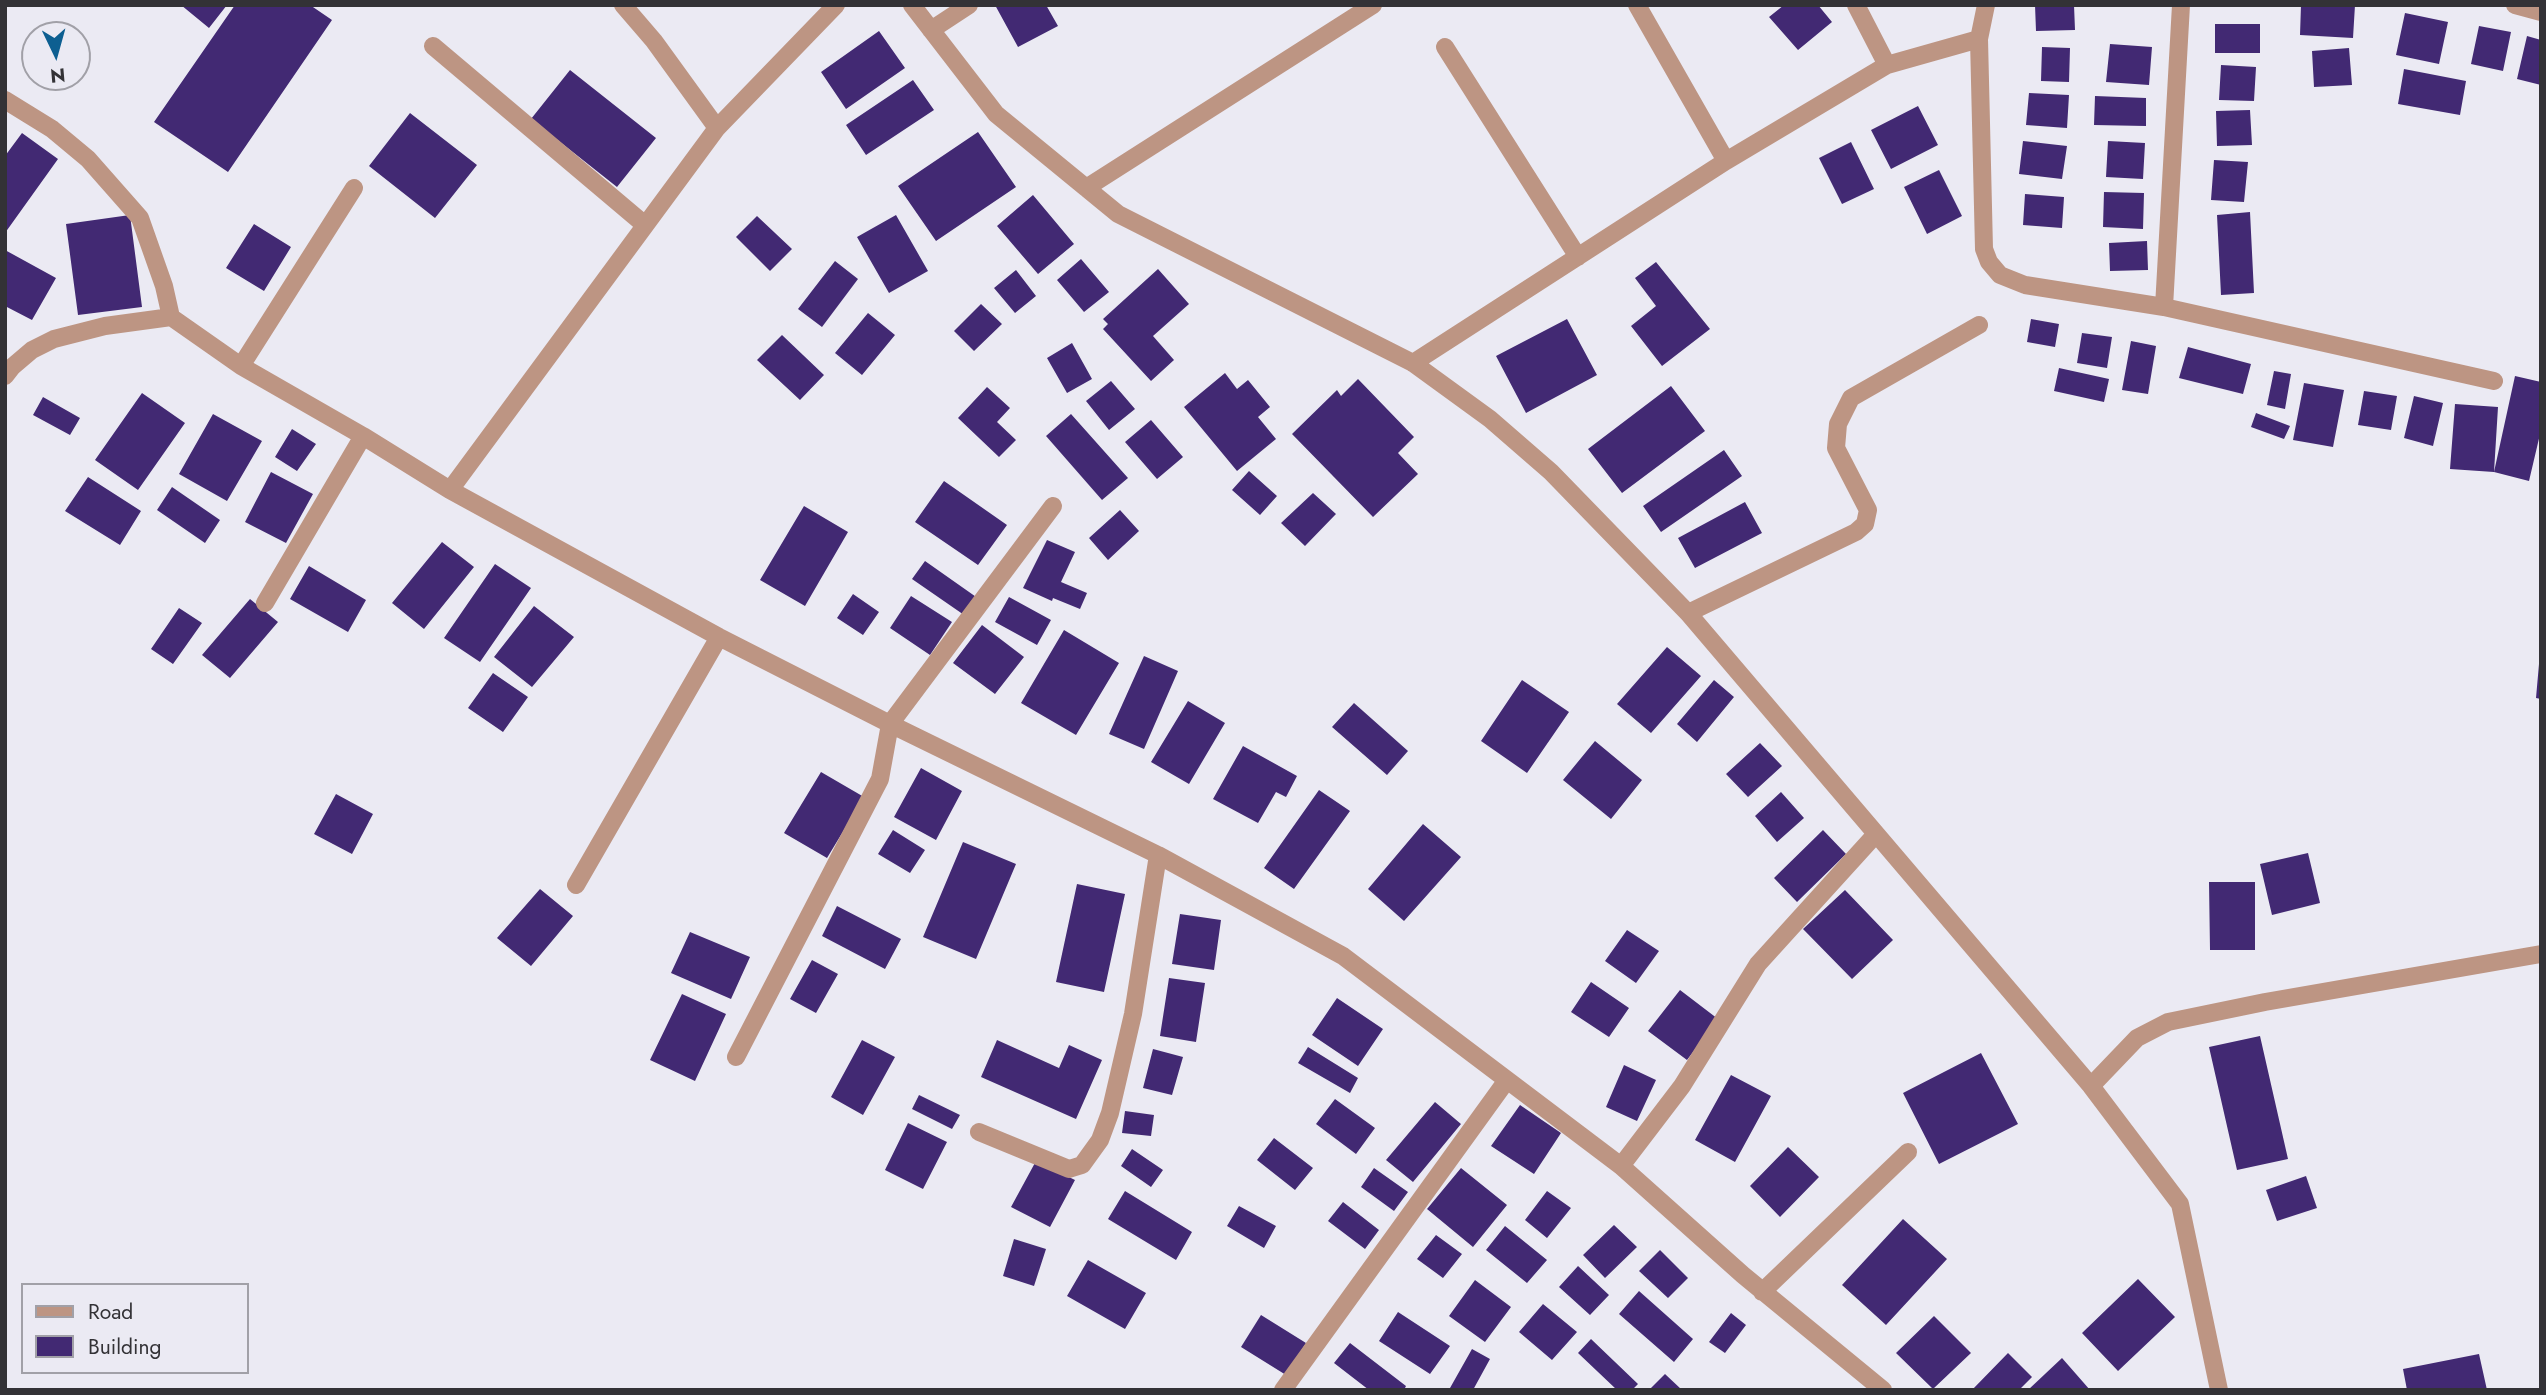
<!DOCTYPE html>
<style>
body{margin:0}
#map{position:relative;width:2546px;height:1395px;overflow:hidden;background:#ebeaf3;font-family:Jost,sans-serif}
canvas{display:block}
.frame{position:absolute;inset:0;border:7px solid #333236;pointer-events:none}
.legend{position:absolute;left:21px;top:1283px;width:228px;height:91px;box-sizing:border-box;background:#ebeaf3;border:2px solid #a1a0a7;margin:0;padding:9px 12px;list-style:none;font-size:21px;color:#333236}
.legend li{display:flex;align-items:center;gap:14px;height:35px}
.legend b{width:35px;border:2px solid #a1a0a7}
.north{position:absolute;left:21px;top:21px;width:70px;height:70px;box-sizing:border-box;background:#ebeaf3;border:2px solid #a1a0a7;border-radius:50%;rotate:175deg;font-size:19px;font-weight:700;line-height:28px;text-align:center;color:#333236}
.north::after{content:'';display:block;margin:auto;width:24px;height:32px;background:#0d5f91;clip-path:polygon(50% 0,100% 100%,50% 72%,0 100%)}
</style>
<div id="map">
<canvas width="2546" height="1395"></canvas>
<div class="frame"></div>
<ul class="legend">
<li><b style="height:9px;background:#bd9583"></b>Road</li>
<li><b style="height:19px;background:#422973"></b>Building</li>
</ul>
<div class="north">N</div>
</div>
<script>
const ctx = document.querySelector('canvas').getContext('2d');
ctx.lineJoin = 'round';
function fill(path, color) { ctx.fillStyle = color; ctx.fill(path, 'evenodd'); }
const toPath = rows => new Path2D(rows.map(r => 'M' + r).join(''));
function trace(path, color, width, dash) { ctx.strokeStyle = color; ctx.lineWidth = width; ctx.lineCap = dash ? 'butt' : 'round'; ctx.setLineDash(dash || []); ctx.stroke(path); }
fill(toPath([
 [181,5,227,5,209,28],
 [235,5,310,5,332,20,228,172,154,122],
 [995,5,1046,5,1058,26,1018,47],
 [1784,5,1818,5,1832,22,1798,50,1769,17],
 [2035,5,2074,5,2075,30,2036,31],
 [2301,5,2355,5,2353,38,2300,35],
 [2405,13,2448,22,2439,64,2396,55],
 [2215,24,2260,24,2260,53,2215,53],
 [2479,26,2511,32,2503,71,2471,64],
 [879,31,905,68,846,109,821,72],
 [2527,36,2541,40,2541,85,2517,79],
 [2110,44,2152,47,2149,85,2106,82],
 [2042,47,2070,48,2069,82,2041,81],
 [2349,48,2352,85,2314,87,2312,51],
 [2221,65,2256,67,2254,101,2219,100],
 [2404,69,2466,81,2460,115,2398,104],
 [570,70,656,138,617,187,531,119],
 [913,80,934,110,866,155,846,125],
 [2029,93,2069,95,2067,128,2026,125],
 [2095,96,2146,98,2146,126,2094,125],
 [1918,106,1938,145,1891,169,1871,130],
 [2250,110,2252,145,2217,146,2216,111],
 [410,113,477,165,435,218,369,166],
 [978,132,1016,187,936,241,898,186],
 [22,133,58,159,5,233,5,156],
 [2023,141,2067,146,2062,179,2019,174],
 [2108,141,2145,143,2143,179,2106,177],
 [1851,142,1874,189,1842,204,1819,158],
 [2214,160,2248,162,2244,202,2211,200],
 [1939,170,1962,216,1927,234,1904,187],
 [2104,192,2144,193,2143,229,2103,227],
 [2025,194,2064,197,2062,228,2023,225],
 [1033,195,1074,244,1038,274,997,226],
 [2250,212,2254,293,2221,295,2217,215],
 [130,215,142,307,78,315,66,224],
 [896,215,928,271,889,293,857,237],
 [757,216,792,249,770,271,736,237],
 [254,224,291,247,264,291,226,268],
 [2147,241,2148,270,2110,271,2109,243],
 [5,250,56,278,32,320,5,306],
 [1081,259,1109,292,1084,312,1057,280],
 [835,261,858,279,822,327,798,309],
 [1656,262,1710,329,1662,366,1631,326,1656,306,1635,278],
 [1158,269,1189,304,1153,336,1174,360,1151,381,1103,329,1108,324,1103,319],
 [1016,270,1036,296,1015,313,994,288],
 [981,304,1002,324,974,351,954,331],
 [868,313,895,335,862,375,835,353],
 [1567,319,1597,375,1526,413,1496,356],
 [2031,319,2059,324,2055,347,2027,342],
 [2082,333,2112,337,2107,368,2077,363],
 [782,335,824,375,800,400,757,360],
 [2131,341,2156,346,2148,394,2122,390],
 [1072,343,1092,379,1067,393,1047,358],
 [2188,347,2251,364,2243,394,2179,378],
 [2059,368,2109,379,2104,402,2054,391],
 [2274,371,2291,374,2285,409,2267,405],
 [1225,373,1237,389,1248,380,1270,407,1258,417,1276,439,1237,471,1184,407],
 [2515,376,2541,382,2541,430,2529,481,2494,472,2450,469,2455,404,2498,407,2494,472],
 [1358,379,1414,437,1398,453,1418,474,1373,517,1292,434,1337,390,1341,396],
 [1111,381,1135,409,1109,430,1086,401],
 [2304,383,2344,390,2333,447,2293,440],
 [1671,386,1705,431,1622,493,1588,449],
 [987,387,1010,408,997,422,1016,440,999,457,958,418],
 [2364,391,2397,396,2391,430,2358,425],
 [142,393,185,423,138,490,95,460],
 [2414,396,2443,403,2433,446,2404,438],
 [43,397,80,418,70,435,33,415],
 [2256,413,2290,426,2284,439,2251,427],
 [213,414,262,441,227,501,179,474],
 [1071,414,1128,478,1102,500,1046,436],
 [1151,420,1183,457,1157,479,1125,442],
 [292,429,316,444,297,471,275,457],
 [1724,450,1742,476,1661,532,1643,506],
 [1249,471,1277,496,1260,515,1232,490],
 [271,472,313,494,286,543,245,522],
 [88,477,141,511,120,545,65,511],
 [944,481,1007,525,978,565,915,522],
 [172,487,220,520,205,543,157,510],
 [1313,493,1336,514,1305,546,1281,523],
 [1745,502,1762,533,1695,568,1678,538],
 [804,506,848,532,805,606,760,580],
 [1120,510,1139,531,1108,560,1089,538],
 [1047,540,1075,552,1061,582,1087,593,1080,609,1053,598,1052,601,1023,588],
 [442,542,474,567,424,629,392,603],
 [925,561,979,599,967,617,912,579],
 [495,564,531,588,480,662,444,638],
 [309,566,366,600,348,632,290,599],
 [853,594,879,612,863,635,837,618],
 [911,596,952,622,930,655,890,628],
 [1009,597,1051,620,1037,645,995,622],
 [250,599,278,622,230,678,202,655],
 [534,606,574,637,532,687,494,657],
 [179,608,202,623,173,664,151,649],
 [982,625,1024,657,995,694,953,663],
 [1064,630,1119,663,1076,735,1021,703],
 [1667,647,1701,676,1651,733,1617,704],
 [1144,656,1178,671,1144,749,1109,734],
 [2539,664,2541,664,2541,699,2536,698],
 [493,673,528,697,503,732,468,708],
 [1522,680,1569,712,1527,773,1481,741],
 [1714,680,1734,697,1697,742,1677,724],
 [1188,701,1225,723,1189,784,1151,762],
 [1354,703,1408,751,1387,775,1332,727],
 [1595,741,1642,780,1611,819,1563,780],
 [1760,743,1782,766,1748,797,1726,774],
 [1243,746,1297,776,1286,797,1276,792,1258,823,1213,799],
 [921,768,962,791,936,840,894,817],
 [821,772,864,797,827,858,784,833],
 [1319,790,1350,811,1294,889,1264,868],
 [1781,792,1804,818,1777,842,1755,816],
 [336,794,373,814,352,854,314,834],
 [1423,824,1461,857,1404,921,1368,889],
 [893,830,925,850,910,873,878,854],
 [1823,830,1846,854,1797,902,1774,878],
 [963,842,1016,864,976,959,923,937],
 [2308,853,2320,903,2272,915,2260,864],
 [2209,882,2255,882,2255,950,2210,950],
 [1077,884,1125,894,1104,992,1056,982],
 [540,889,573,916,531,966,497,938],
 [1845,890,1893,940,1852,979,1803,929],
 [837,906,901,939,885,969,822,936],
 [1180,914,1221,920,1214,970,1172,964],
 [1627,930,1659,951,1636,983,1605,961],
 [690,932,750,957,731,999,671,973],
 [812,960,838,974,816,1013,790,999],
 [1169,978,1205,983,1196,1042,1160,1036],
 [1591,982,1629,1008,1609,1037,1571,1012],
 [1680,990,1718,1019,1687,1060,1648,1031],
 [682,994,726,1014,695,1081,650,1060],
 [1337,998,1383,1029,1358,1066,1312,1035],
 [2260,1036,2288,1159,2237,1170,2209,1047],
 [862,1040,895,1057,863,1115,831,1097],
 [997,1040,1059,1068,1069,1045,1102,1060,1076,1119,981,1077],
 [1308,1047,1358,1078,1350,1093,1298,1063],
 [1153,1049,1183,1057,1172,1095,1143,1088],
 [1981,1053,2018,1124,1939,1164,1903,1093],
 [1624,1065,1656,1080,1637,1121,1606,1107],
 [1731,1075,1771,1096,1735,1162,1695,1140],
 [919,1095,960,1115,952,1129,912,1109],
 [1335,1099,1375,1128,1356,1154,1316,1124],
 [1435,1102,1461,1124,1413,1182,1386,1160],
 [1520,1105,1561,1133,1534,1174,1491,1146],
 [1125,1111,1154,1115,1151,1136,1122,1133],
 [908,1123,947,1142,923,1189,885,1170],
 [1274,1138,1313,1168,1295,1190,1257,1160],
 [1788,1147,1819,1177,1780,1217,1750,1186],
 [1132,1149,1163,1170,1151,1187,1121,1166],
 [1036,1161,1075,1180,1050,1227,1011,1207],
 [1374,1168,1408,1192,1394,1211,1361,1187],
 [1461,1168,1507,1205,1473,1247,1427,1209],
 [2306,1176,2317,1208,2277,1221,2266,1190],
 [1125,1191,1192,1232,1176,1260,1108,1219],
 [1547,1191,1571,1208,1547,1238,1525,1220],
 [1343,1202,1379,1230,1365,1249,1328,1221],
 [1239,1206,1276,1226,1264,1248,1227,1226],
 [1903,1219,1947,1259,1886,1325,1842,1285],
 [1614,1225,1637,1247,1605,1278,1583,1255],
 [1505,1226,1547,1260,1527,1283,1486,1250],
 [1436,1235,1462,1254,1443,1278,1417,1259],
 [1014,1239,1046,1249,1034,1286,1003,1276],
 [1660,1250,1688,1278,1668,1298,1639,1271],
 [1088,1260,1146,1293,1125,1329,1067,1296],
 [1578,1266,1609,1295,1590,1315,1559,1287],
 [2138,1279,2175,1317,2118,1371,2082,1333],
 [1475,1280,1511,1307,1485,1342,1449,1316],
 [1639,1291,1693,1339,1674,1362,1619,1314],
 [1543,1304,1577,1332,1552,1360,1519,1332],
 [1398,1312,1450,1346,1430,1374,1379,1341],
 [1731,1313,1746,1325,1725,1353,1709,1342],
 [1261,1315,1306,1343,1286,1375,1241,1347],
 [1934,1316,1971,1353,1933,1389,1896,1353],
 [1591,1339,1638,1384,1632,1390,1617,1390,1578,1353],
 [1350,1343,1406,1386,1404,1390,1369,1390,1334,1363],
 [1472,1349,1490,1359,1473,1390,1454,1390,1450,1388],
 [2008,1353,2032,1377,2019,1390,1972,1390],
 [2479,1354,2487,1390,2407,1390,2403,1369],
 [2062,1358,2090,1390,2028,1390],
 [1665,1374,1682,1390,1649,1390]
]), '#422973');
trace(toPath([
 [623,5,654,41,717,128],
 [912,5,996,114,1118,214,1413,363,1490,419,1551,472,1688,613,2091,1086,2180,1204,2219,1390],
 [1637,5,1726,161],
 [1856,5,1887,65],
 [2515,5,2541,12],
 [931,30,969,5],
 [1979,39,1986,5],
 [433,46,645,225],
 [1445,47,1578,257],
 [5,100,52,129,88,159,140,218,164,286,171,317,241,366,363,436,450,490,719,637,890,724,1158,855,1343,956,1621,1166,1743,1275,1883,1390],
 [1086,188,1373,5],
 [2164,307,2181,5],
 [1413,363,1726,161,1887,65,1979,39,1984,249,1989,262,2000,275,2025,285,2164,307,2494,381],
 [241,366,354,188],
 [5,376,12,367,32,350,54,339,105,326,171,317],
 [450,490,717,128,836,5],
 [265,603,363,436],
 [1688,613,1856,532,1865,524,1868,510,1836,448,1838,424,1851,398,1979,325],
 [576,885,719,637],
 [736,1057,880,779,890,724,1053,506],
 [2091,1086,2137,1038,2168,1022,2265,1002,2541,954],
 [979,1132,1069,1169,1082,1165,1100,1140,1110,1113,1133,1014,1158,855],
 [1621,1166,1682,1086,1758,964,1876,834],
 [1762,1292,1908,1152],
 [1283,1390,1507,1080]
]), '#bd9583', 18);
</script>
